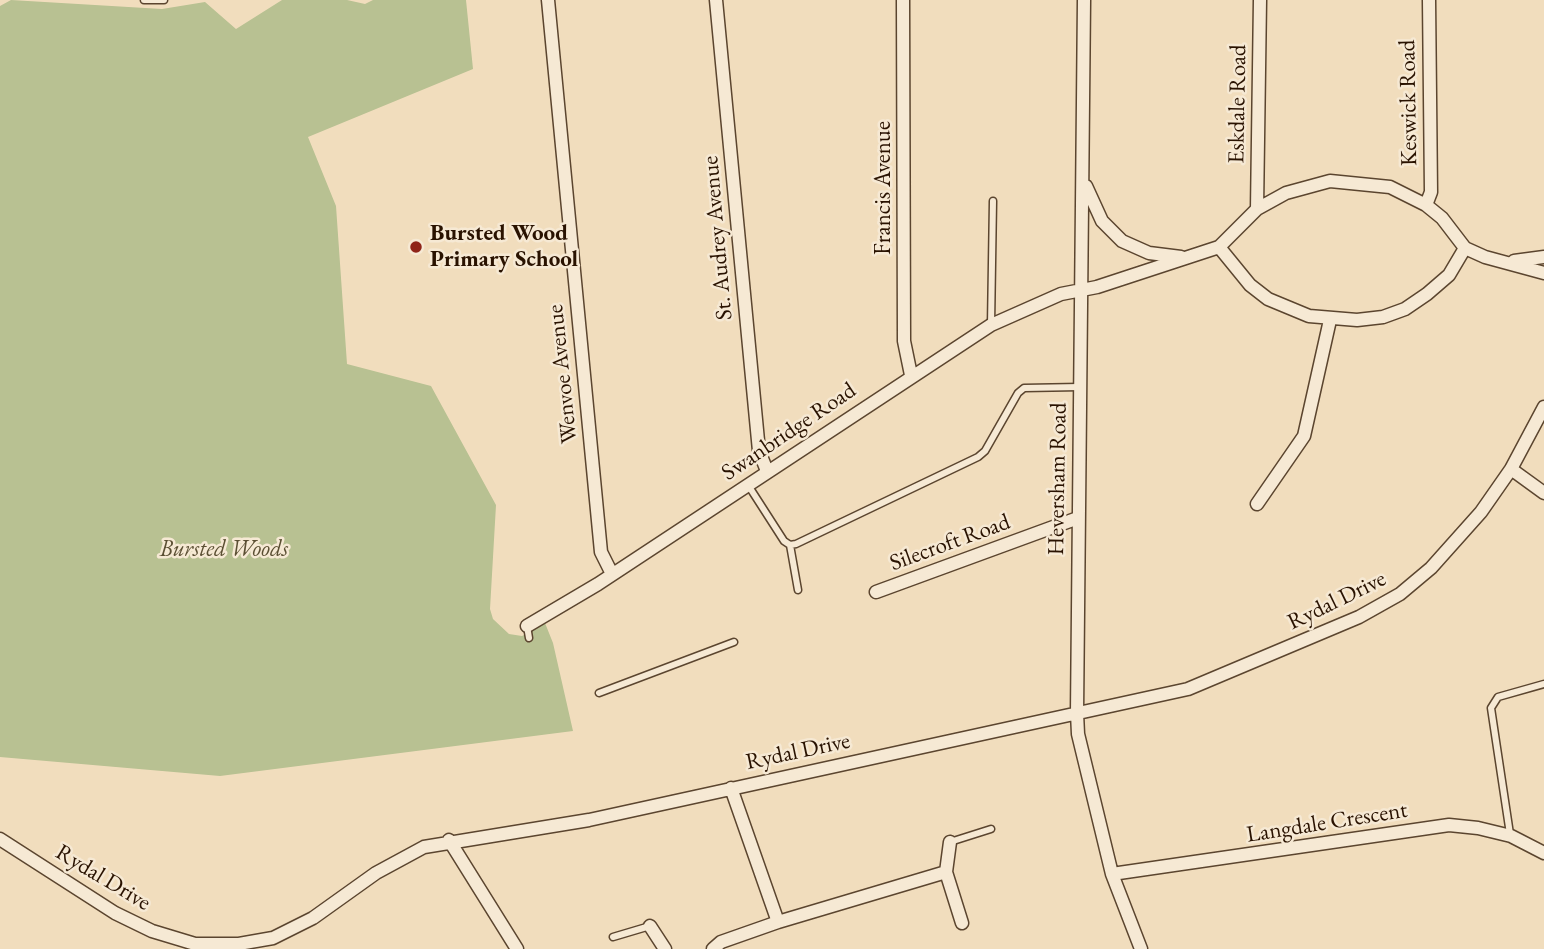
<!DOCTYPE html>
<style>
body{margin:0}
canvas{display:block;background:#f1ddbd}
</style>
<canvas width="1544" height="949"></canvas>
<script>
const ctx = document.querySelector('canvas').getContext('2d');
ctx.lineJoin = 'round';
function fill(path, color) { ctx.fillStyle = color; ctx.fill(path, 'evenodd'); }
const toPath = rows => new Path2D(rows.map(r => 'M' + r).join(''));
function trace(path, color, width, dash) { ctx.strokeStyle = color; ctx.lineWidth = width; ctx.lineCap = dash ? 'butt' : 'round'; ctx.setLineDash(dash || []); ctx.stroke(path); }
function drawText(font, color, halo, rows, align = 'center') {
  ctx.font = font + ' "EB Garamond",serif'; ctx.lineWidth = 5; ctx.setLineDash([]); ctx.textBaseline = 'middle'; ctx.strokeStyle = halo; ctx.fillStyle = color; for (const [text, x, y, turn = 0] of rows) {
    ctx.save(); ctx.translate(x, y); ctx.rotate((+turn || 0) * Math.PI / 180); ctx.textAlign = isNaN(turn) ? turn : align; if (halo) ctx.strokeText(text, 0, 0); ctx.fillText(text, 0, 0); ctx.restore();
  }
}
fill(toPath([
 [11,0,162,9,205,2,236,29,282,0,347,0,365,4,373,0,466,0,473,69,308,137,336,206,347,364,431,386,496,505,490,609,493,619,509,634,522,636,545,623,553,643,573,731,220,776,0,757,0,6]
]), '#b8c192');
const lane = toPath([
 [144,0,164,0],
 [991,325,993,201],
 [748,485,784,541,790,545,796,544,978,457,985,451,1018,393,1024,388,1080,387],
 [790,545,798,590],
 [527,626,529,638],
 [599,693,734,642],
 [1510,834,1491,708,1498,697,1544,684],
 [950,842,991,829],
 [613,937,650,926]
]);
const street = toPath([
 [548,0,601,552,612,574],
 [716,0,759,451,767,471],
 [903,0,904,341,911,375],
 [1084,0,1077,713,1078,734,1112,874,1141,949],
 [1086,186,1102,221,1122,241,1149,253,1181,257],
 [1426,205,1431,192,1429,0],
 [1257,209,1260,0],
 [1219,247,1250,285,1268,299,1309,316,1357,320,1383,317,1405,309,1427,294,1449,275,1465,248],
 [1514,261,1544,257],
 [1511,469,1544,493],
 [1257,504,1304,436,1330,320],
 [876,592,1078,518],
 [527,626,598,584,991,325,1061,294,1097,287,1219,247,1257,209,1286,193,1330,181,1390,187,1426,205,1442,218,1465,248,1485,257,1544,273],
 [731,788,778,922],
 [0,839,115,913,152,931,195,944,239,944,273,938,313,918,376,873,424,847,589,820,1188,689,1359,617,1400,594,1431,568,1481,512,1511,469,1544,407],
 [449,840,517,949],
 [946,872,962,923],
 [1112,874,1449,825,1478,828,1511,836,1544,853],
 [650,926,665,949],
 [713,949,721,942,778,922,946,872,950,842]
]);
trace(lane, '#5b452f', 9);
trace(street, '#5b452f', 15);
trace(lane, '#f6e9d4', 6);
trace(street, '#f6e9d4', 12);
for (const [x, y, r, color] of [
 [416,247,7,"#8f2418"]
]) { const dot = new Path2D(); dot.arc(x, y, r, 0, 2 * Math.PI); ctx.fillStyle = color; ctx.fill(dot); trace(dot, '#f6e9d4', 2.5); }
drawText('23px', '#291200', '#f6e9d4', [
 ["Keswick Road",1409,103,-91],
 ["Eskdale Road",1238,104,-89],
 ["Francis Avenue",884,188,-90],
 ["St. Audrey Avenue",718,238,-95],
 ["Wenvoe Avenue",563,374,-96],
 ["Swanbridge Road",789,432,-34],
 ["Heversham Road",1058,479,-89],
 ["Silecroft Road",950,543,-20],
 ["Rydal Drive",1337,601,-26],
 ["Rydal Drive",798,752,-12],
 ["Langdale Crescent",1327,823,-9],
 ["Rydal Drive",103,878,31]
]);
drawText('bold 23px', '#291200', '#f6e9d4', [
 ["Bursted Wood",430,234],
 ["Primary School",430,260]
], 'left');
drawText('italic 23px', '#5b4f33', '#f6e9d4', [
 ["Bursted Woods",224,550]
]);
</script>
